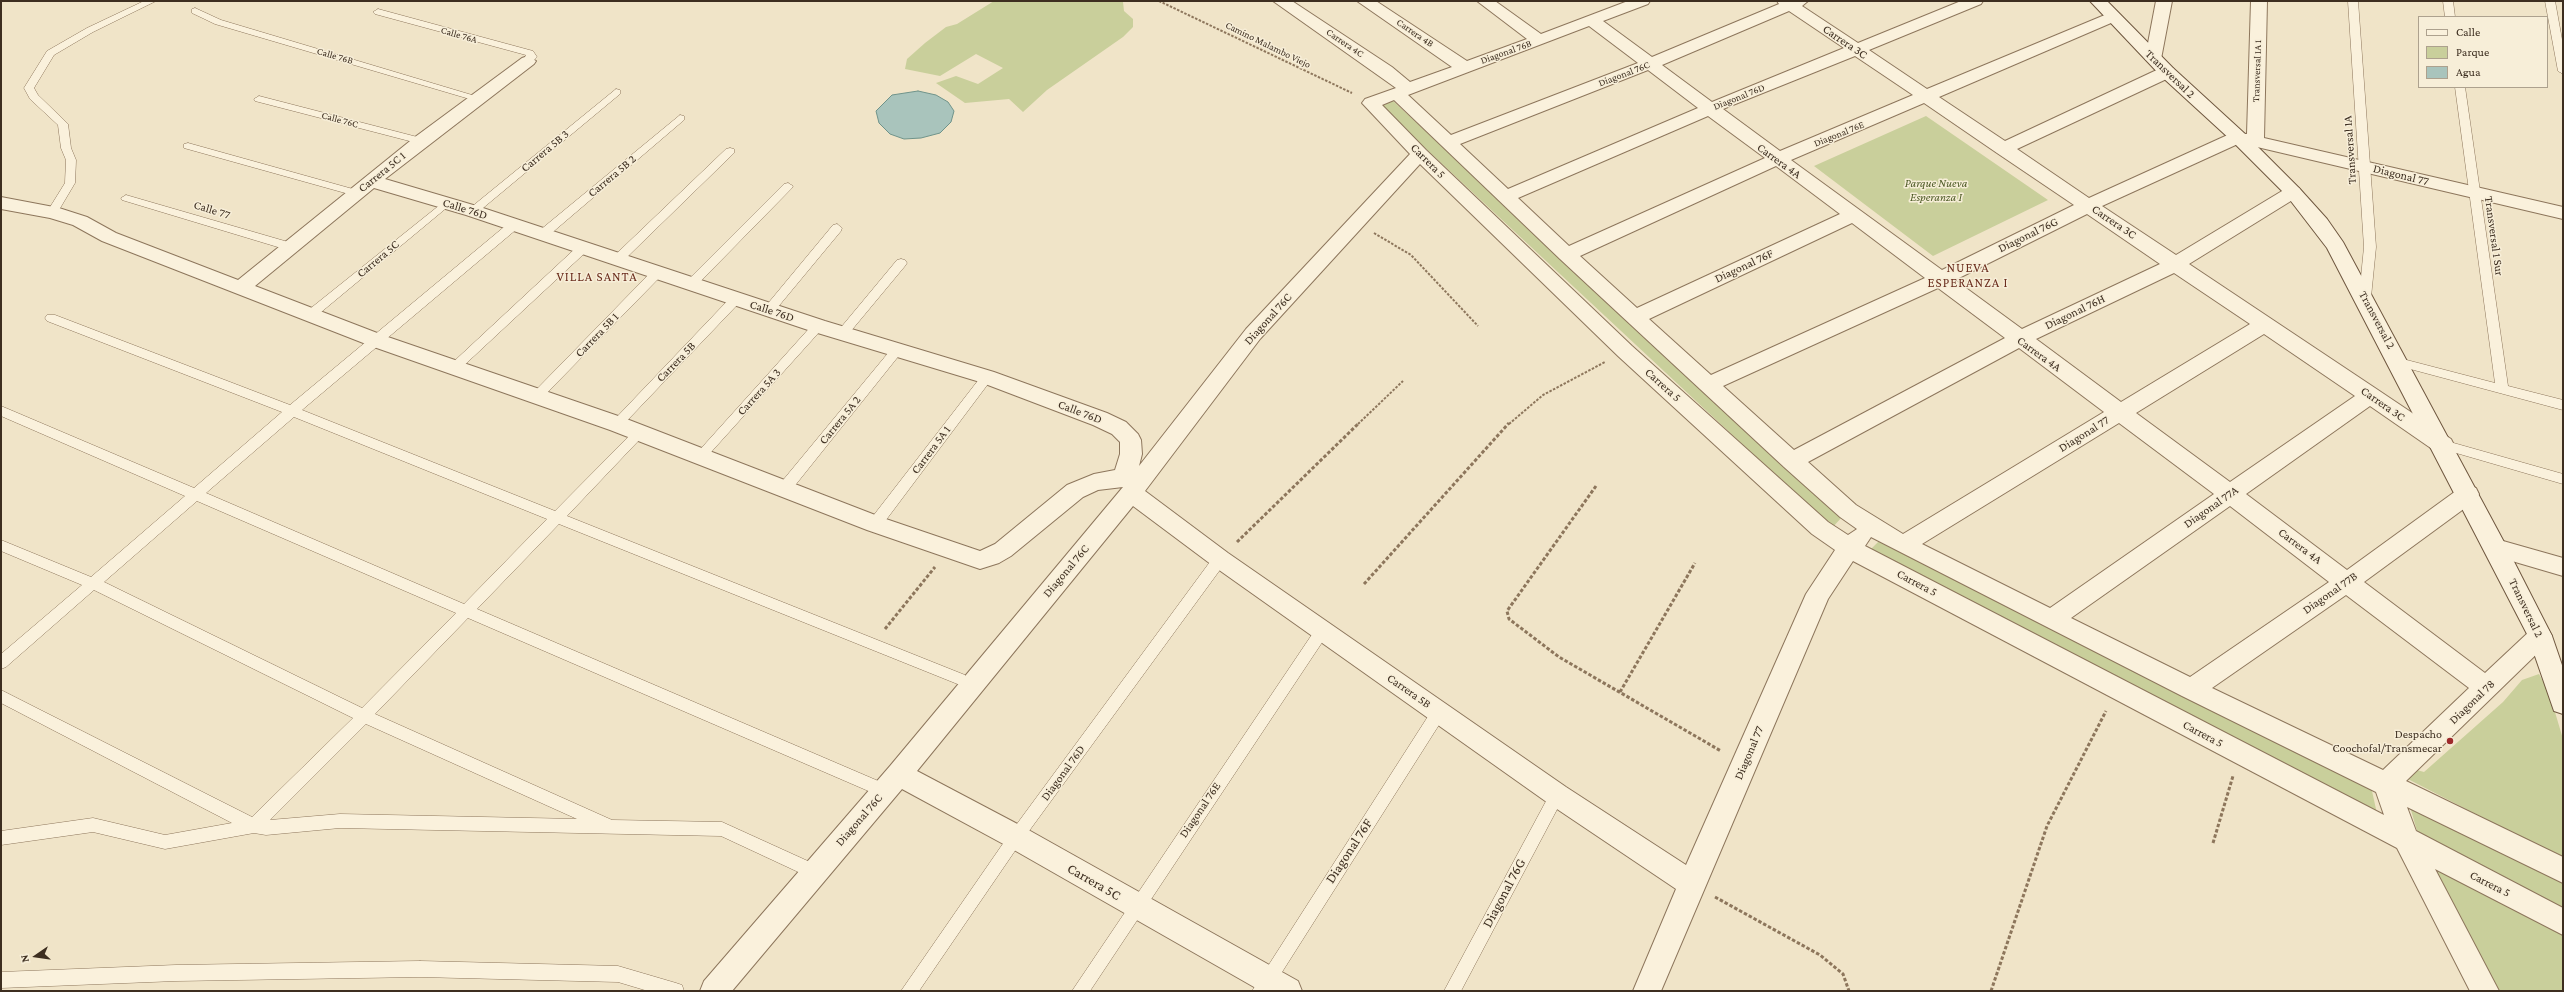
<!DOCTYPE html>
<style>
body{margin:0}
#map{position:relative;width:2564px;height:992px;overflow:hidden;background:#f0e4c8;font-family:"Crimson Pro",serif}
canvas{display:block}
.frame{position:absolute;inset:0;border:2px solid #3d2e20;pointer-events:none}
.legend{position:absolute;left:2418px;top:16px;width:130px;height:72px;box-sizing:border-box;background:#f7eed8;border:1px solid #ada18e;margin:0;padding:5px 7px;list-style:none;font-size:12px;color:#3d2e20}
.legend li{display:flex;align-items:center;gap:8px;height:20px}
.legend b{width:20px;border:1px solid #ada18e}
.north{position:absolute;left:16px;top:936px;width:40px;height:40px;-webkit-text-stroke:3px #f7eed8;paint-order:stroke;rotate:257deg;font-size:11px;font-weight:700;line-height:16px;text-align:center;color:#3d2e20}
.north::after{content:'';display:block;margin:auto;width:14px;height:18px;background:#3d2e20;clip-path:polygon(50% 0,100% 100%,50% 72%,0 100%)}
</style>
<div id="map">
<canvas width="2564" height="992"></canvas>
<div class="frame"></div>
<ul class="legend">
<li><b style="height:5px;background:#faf1dc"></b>Calle</li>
<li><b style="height:11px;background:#c9cf9b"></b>Parque</li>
<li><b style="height:11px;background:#a9c4bc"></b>Agua</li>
</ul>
<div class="north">N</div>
</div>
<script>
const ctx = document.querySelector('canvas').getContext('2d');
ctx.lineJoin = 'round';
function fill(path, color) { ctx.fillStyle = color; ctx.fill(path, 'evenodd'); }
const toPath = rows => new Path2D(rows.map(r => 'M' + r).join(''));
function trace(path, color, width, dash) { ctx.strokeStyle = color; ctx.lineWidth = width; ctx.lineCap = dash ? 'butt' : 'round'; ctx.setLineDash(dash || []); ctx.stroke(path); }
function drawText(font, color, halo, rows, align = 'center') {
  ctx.font = font + ' "Crimson Pro",serif'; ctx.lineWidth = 3; ctx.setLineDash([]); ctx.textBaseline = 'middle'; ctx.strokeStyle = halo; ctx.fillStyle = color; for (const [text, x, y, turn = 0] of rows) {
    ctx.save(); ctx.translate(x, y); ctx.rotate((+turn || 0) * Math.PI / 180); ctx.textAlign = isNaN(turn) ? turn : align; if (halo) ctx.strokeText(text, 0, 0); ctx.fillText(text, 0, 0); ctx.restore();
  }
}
fill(toPath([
 [994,1,1120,1,1123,2,1124,11,1133,19,1133,27,1123,37,1047,90,1023,112,1009,99,965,103,936,83,956,76,978,84,1003,68,976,54,940,76,905,69,907,59,925,43,946,27,957,24],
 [1391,99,1842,517,1832,528,1379,105],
 [1926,116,2048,200,1933,256,1814,166],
 [1881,539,2370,782,2378,818,1869,551],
 [2539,674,2549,692,2563,739,2563,859,2402,776,2406,767,2424,772,2503,702,2522,680],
 [2409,803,2563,878,2563,913,2419,838],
 [2432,865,2563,935,2563,991,2496,991]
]), '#c9cf9b');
const water = toPath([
 [918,91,936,95,948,102,954,111,951,122,940,133,921,138,904,139,890,134,879,123,876,111,892,95,918,91]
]);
fill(water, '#a9c4bc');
trace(water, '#6f938a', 1);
const lane = toPath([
 [144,1,156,1,93,32,54,55,34,88,38,95,68,124,71,148,76,160,75,183,56,215,48,215,47,212,65,183,66,160,61,148,58,125,30,99,24,88,47,51,87,28,144,1],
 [2348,1,2358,1,2376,247,2371,297,2365,301,2359,297,2364,247,2348,1],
 [2443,1,2453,1,2455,17,2445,17,2443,1],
 [2545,1,2555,1,2563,45,2563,74,2558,71,2545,1],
 [195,8,221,20,482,98,481,100,473,100,215,24,192,13,192,9,195,8],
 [378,9,533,51,537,57,531,63,525,63,523,61,526,55,375,14,373,12,378,9],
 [2455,87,2465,87,2508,386,2563,400,2563,410,2399,366,2393,362,2399,358,2495,383,2455,87],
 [616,89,620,90,620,94,477,213,469,213,469,209,616,89],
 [259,96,425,139,426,141,421,144,255,101,254,99,259,96],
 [680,115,684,116,684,120,547,237,539,237,539,231,680,115],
 [188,143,360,191,361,193,356,196,184,148,184,144,188,143],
 [730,148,734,149,734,153,622,262,614,262,612,259,614,256,726,149,730,148],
 [788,183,793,186,792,188,695,287,687,287,685,284,687,281,784,184,788,183],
 [126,195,295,244,297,247,291,251,122,200,121,198,126,195],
 [446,200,450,201,450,205,314,318,306,318,304,315,306,312,446,200],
 [514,221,519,225,518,228,302,410,555,511,635,430,643,430,645,433,643,436,567,516,965,675,967,679,965,683,960,685,955,683,559,524,477,609,890,786,893,791,890,796,885,798,880,796,468,618,375,714,612,820,722,822,821,867,823,872,821,877,815,879,809,877,721,836,340,828,266,835,254,833,165,849,93,832,1,845,1,831,93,818,165,835,232,823,1,703,1,690,252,817,353,718,94,590,6,667,1,669,1,654,82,585,1,551,1,540,91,577,185,496,1,416,1,406,194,488,282,412,47,321,45,318,47,315,55,315,290,405,510,222,514,221],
 [294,417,547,519,464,604,206,493,294,417],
 [197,501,456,613,362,708,104,582,197,501],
 [366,724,577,819,340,814,270,820,366,724],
 [837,224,842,228,841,231,773,313,765,313,763,310,765,307,833,225,837,224],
 [583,244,587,245,589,248,587,251,458,371,450,371,448,368,450,365,579,245,583,244],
 [901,259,905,260,907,263,905,266,846,337,838,337,836,334,838,331,897,260,901,259],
 [657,269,663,273,661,276,541,399,533,399,531,396,533,393,653,270,657,269],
 [736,295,740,296,742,299,740,302,621,427,613,427,611,424,613,421,732,296,736,295],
 [818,322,822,323,824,326,822,329,704,460,696,460,694,457,696,454,814,323,818,322],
 [897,346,903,350,901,353,789,493,779,493,778,489,779,485,893,347,897,346],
 [987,373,991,374,993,377,991,380,880,528,870,528,868,524,870,520,983,374,987,373],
 [2443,440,2563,474,2563,484,2439,448,2437,445,2439,442,2443,440],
 [1220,554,1225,555,1227,559,1225,563,1021,842,919,991,901,991,1011,832,1215,555,1220,554],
 [1322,625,1327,627,1329,631,1327,635,1090,991,1072,991,1317,627,1322,625],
 [1439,706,1444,707,1446,712,1444,717,1270,991,1252,991,1434,707,1439,706],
 [1557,788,1562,790,1565,795,1562,800,1461,991,1444,991,1552,790,1557,788],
 [420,961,618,966,676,983,682,985,684,991,648,991,618,982,420,977,176,981,1,988,1,972,176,965,420,961]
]);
const street = toPath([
 [1273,1,1292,1,1392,67,1410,82,1452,67,1357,1,1376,1,1467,61,1527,39,1477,1,1495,1,1541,34,1628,1,1650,1,1648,4,1603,21,1652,57,1779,4,1777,1,1808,1,1802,6,1858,43,1961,1,1983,1,1981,4,1869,50,1927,89,2112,12,2120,17,2118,20,1939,97,2005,141,2161,68,2173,68,2175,72,2173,76,2017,149,2089,198,2232,133,2247,134,2251,1,2267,1,2264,138,2563,207,2563,219,2240,143,2102,206,2176,255,2287,188,2293,186,2299,188,2302,192,2299,196,2189,264,2378,390,2451,439,2454,445,2451,451,2443,453,2435,451,2370,406,2246,494,2347,570,2460,488,2468,485,2476,488,2479,494,2476,500,2364,582,2485,673,2532,629,2540,626,2548,629,2552,636,2548,643,2406,781,2563,857,2563,883,2407,807,2416,831,2563,908,2563,935,2435,869,2499,991,2470,991,2397,848,1853,561,1828,599,1661,991,1633,991,1676,889,1548,803,1212,565,1133,506,917,771,1025,828,1298,981,1302,991,1261,991,1007,846,902,789,732,991,700,991,704,981,890,766,1123,487,1098,490,1083,497,1011,556,999,563,980,569,867,530,610,430,371,346,102,241,73,225,50,218,1,209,1,197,59,208,87,217,116,233,238,280,415,137,522,58,528,56,536,61,534,64,385,179,480,207,825,321,994,372,1107,413,1126,422,1138,434,1141,440,1142,454,1139,466,1246,329,1410,154,1362,103,1365,99,1396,88,1273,1],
 [1789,11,1844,48,1712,102,1662,65,1789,11],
 [1589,26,1638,63,1451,135,1408,95,1589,26],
 [1855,56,1913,95,1780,151,1723,109,1855,56],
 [1648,70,1698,108,1508,189,1460,144,1648,70],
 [1394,100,1560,259,1784,467,1840,517,1857,529,1848,535,1828,522,1632,346,1426,150,1382,105,1394,100],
 [1924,103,1997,153,2074,205,1942,270,1791,160,1924,103],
 [1708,116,1765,158,1569,246,1518,198,1708,116],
 [1420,164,1618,356,1812,534,1835,550,1806,594,1686,865,1566,787,1228,553,1145,491,1260,339,1420,164],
 [1776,166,1840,214,1637,308,1580,256,1776,166],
 [374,188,466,215,811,331,980,382,1093,425,1112,434,1120,442,1120,454,1115,470,1094,474,1067,485,995,544,980,551,883,518,624,418,385,336,255,286,374,188],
 [2087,214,2160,264,2022,329,1955,280,2087,214],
 [1852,223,1925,278,1711,375,1649,319,1852,223],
 [2174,273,2250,324,2121,402,2036,339,2174,273],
 [1938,288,2005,338,1794,450,1723,386,1938,288],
 [2264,334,2355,396,2230,482,2136,413,2264,334],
 [2019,348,2104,412,1903,534,1856,505,1808,462,2019,348],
 [2119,423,2214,494,2050,608,1922,544,2119,423],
 [2230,506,2329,582,2190,677,2071,618,2230,506],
 [1871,537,2182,696,2376,792,2384,815,1865,546,1871,537],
 [2346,595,2469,688,2383,770,2212,688,2346,595],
 [2156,1,2172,1,2161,59,2153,64,2145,59,2156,1],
 [2496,539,2563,558,2563,576,2488,554,2485,548,2488,542,2496,539]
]);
const secondary = toPath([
 [2090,1,2107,1,2173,68,2244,133,2299,188,2327,219,2343,242,2504,542,2552,636,2563,668,2563,714,2554,711,2528,636,2327,248,2287,196,2232,141,2161,76,2090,1]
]);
trace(lane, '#8d765c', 1);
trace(street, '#8d765c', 2);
trace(secondary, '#6f573f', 2);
trace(toPath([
 [1159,1,1352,93],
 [1374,233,1411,255,1478,326],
 [1358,424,1403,381],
 [1509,424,1543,395,1605,362]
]), '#8d765c', 2, [2.5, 1.5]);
trace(toPath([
 [1596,486,1507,611,1509,619,1559,657,1721,751],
 [1237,542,1359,423],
 [1364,584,1509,423],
 [885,629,935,567],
 [1620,692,1695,563],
 [2213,843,2233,776],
 [1715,897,1820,955,1843,974,1849,991],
 [1991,991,2047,826,2106,711]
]), '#8d765c', 3, [3.5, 2]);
fill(lane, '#faf1dc');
fill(street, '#faf1dc');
fill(secondary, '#faf1dc');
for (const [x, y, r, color] of [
 [2450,741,4,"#9e2a2b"]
]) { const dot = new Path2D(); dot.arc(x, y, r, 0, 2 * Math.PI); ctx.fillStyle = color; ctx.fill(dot); trace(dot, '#f7eed8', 1.5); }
drawText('10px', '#3d2e20', '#f7eed8', [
 ["Carrera 4B",1415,33,34],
 ["Calle 76A",459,35,16],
 ["Carrera 4C",1345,43,34],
 ["Camino Malambo Viejo",1268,45,26],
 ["Diagonal 76B",1506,52,-20],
 ["Calle 76B",335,56,16],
 ["Transversal 1A 1",2257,71,-88],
 ["Diagonal 76C",1624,74,-21],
 ["Diagonal 76D",1739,97,-22],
 ["Calle 76C",340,120,15],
 ["Diagonal 76E",1839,134,-22]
]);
drawText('12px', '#3d2e20', '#f7eed8', [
 ["Carrera 3C",1845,42,34],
 ["Transversal 2",2170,74,44],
 ["Transversal 1A",2350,150,-94],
 ["Carrera 5B 3",545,151,-40],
 ["Carrera 5",1428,161,45],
 ["Carrera 4A",1779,161,36],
 ["Carrera 5C 1",382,172,-39],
 ["Diagonal 77",2401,175,14],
 ["Carrera 5B 2",612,176,-40],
 ["Calle 76D",465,209,17],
 ["Calle 77",212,210,17],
 ["Carrera 3C",2114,222,34],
 ["Diagonal 76G",2028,235,-26],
 ["Transversal 1 Sur",2494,236,82],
 ["Carrera 5C",378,259,-40],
 ["Diagonal 76F",1744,266,-25],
 ["Calle 76D",772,311,18],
 ["Diagonal 76H",2075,312,-26],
 ["Diagonal 76C",1268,319,-48],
 ["Transversal 2",2377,320,62],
 ["Carrera 5B 1",597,335,-46],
 ["Carrera 4A",2039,354,36],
 ["Carrera 5B",676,362,-46],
 ["Carrera 5",1663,385,42],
 ["Carrera 5A 3",759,392,-48],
 ["Carrera 3C",2383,404,35],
 ["Calle 76D",1080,412,21],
 ["Carrera 5A 2",840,420,-51],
 ["Diagonal 77",2084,434,-32],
 ["Carrera 5A 1",931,450,-53],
 ["Diagonal 77A",2211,507,-35],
 ["Carrera 4A",2300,546,37],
 ["Diagonal 76C",1066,571,-50],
 ["Carrera 5",1917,583,28],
 ["Diagonal 77B",2330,593,-35],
 ["Transversal 2",2526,608,64],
 ["Carrera 5B",1409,691,35],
 ["Diagonal 78",2472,702,-44],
 ["Carrera 5",2203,734,28],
 ["Diagonal 77",1749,753,-67],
 ["Diagonal 76D",1063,773,-54],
 ["Diagonal 76E",1200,810,-56],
 ["Diagonal 76C",859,820,-49],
 ["Carrera 5",2490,884,27]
]);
drawText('italic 12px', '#4d5a26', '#f7eed8', [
 ["Parque Nueva",1936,183],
 ["Esperanza I",1936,197]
]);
drawText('12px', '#3d2e20', '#f7eed8', [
 ["Despacho",2442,734],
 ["Coochofal/Transmecar",2442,748]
], 'right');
ctx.letterSpacing = '1px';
drawText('13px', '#6b2e1e', '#f7eed8', [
 ["NUEVA",1968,268],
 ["ESPERANZA I",1968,283],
 ["VILLA SANTA",597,277]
]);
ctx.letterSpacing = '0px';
drawText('14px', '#3d2e20', '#f7eed8', [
 ["Diagonal 76F",1349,851,-57],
 ["Carrera 5C",1094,882,30],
 ["Diagonal 76G",1504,893,-62]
]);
</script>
